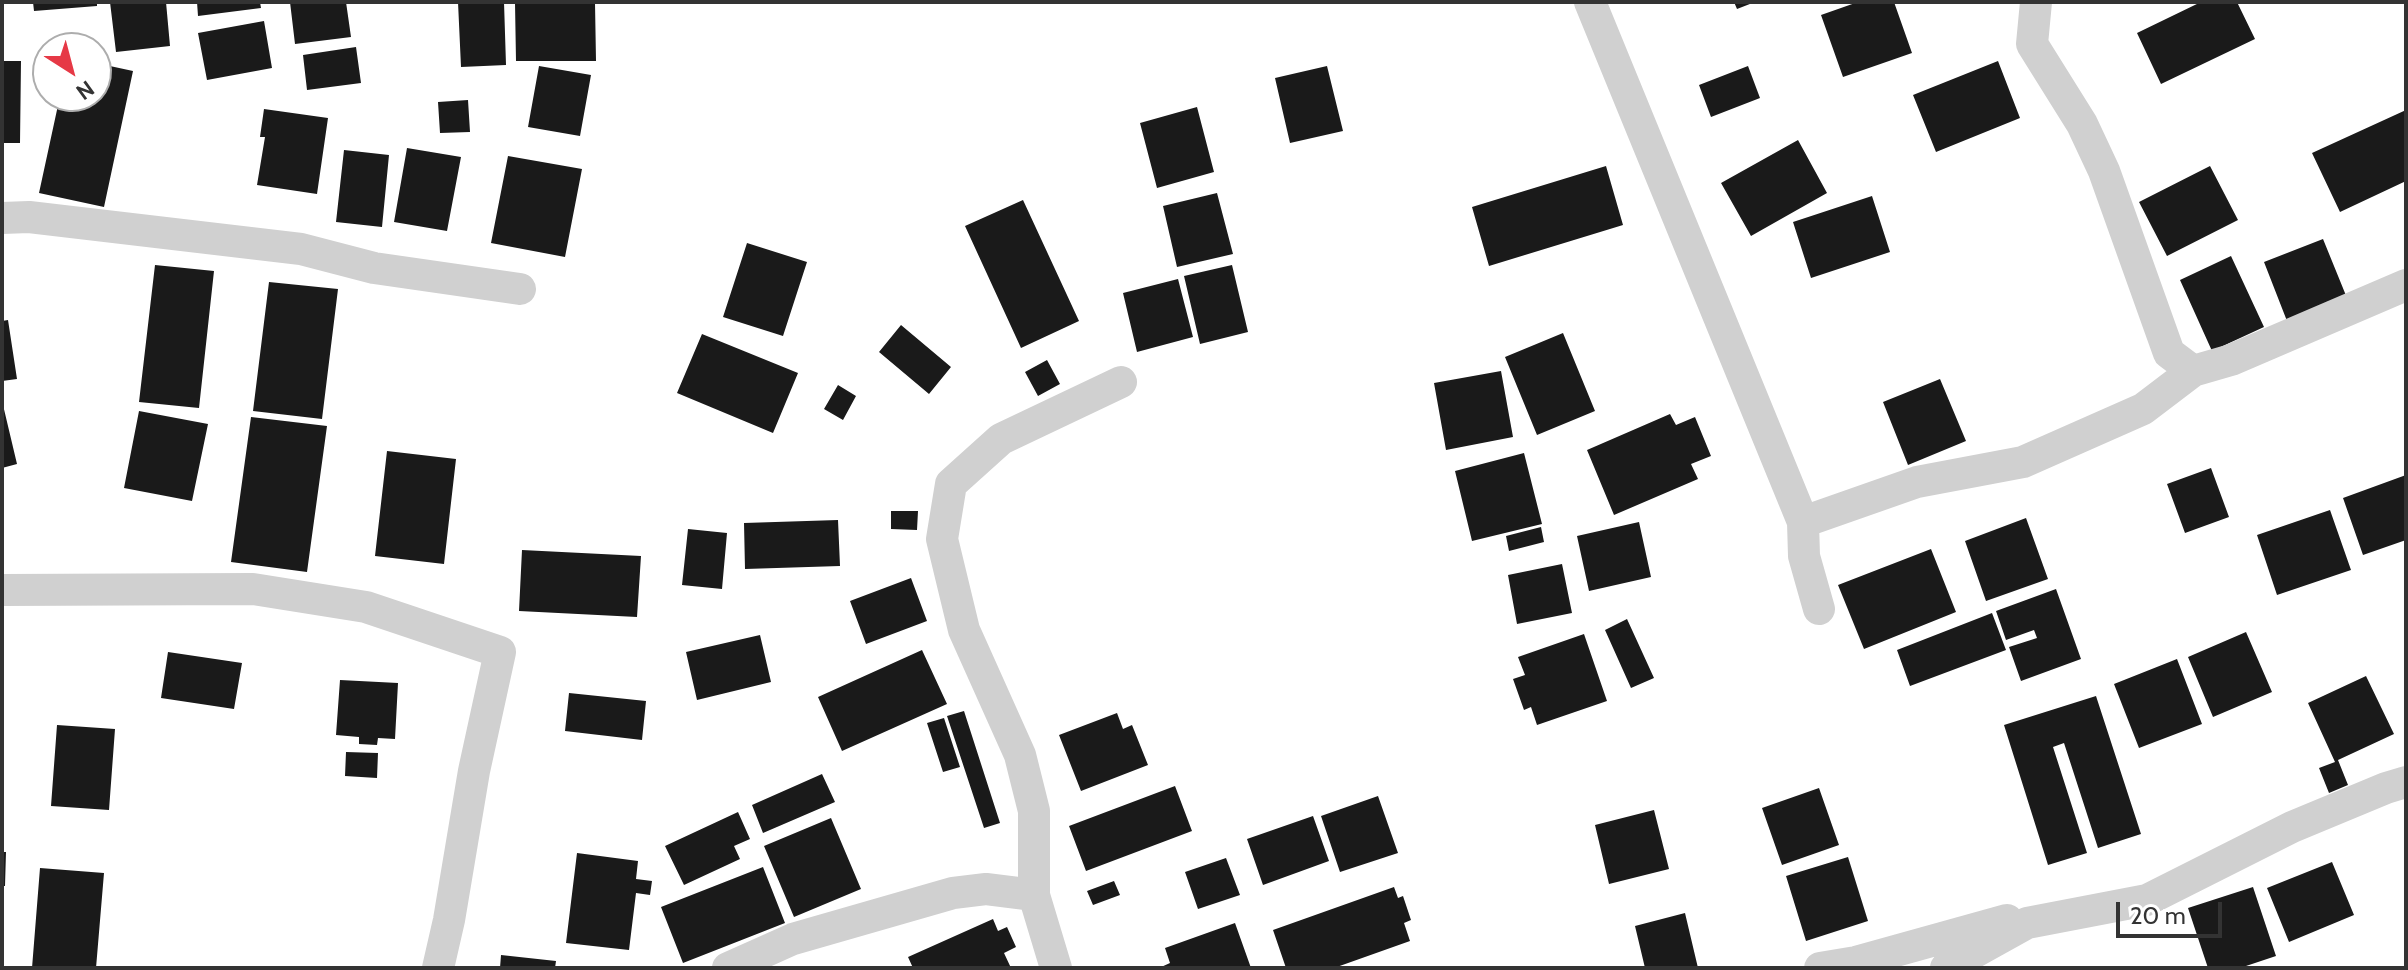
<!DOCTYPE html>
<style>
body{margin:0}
#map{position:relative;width:2408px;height:970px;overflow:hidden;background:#fff;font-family:Cabin,sans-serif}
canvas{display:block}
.frame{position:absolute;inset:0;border:4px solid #333;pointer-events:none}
.north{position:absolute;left:32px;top:32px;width:80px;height:80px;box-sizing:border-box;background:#fff;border:2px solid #adadad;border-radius:50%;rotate:144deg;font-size:22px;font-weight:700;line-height:32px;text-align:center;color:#333}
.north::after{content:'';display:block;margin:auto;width:28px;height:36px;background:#e63946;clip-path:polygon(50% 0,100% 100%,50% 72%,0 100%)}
.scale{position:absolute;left:2116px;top:902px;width:106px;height:36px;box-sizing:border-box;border:4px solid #333;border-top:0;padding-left:10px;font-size:24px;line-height:28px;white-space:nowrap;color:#333;-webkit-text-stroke:6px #fff;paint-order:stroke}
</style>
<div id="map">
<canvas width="2408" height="970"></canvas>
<div class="frame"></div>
<div class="north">N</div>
<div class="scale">20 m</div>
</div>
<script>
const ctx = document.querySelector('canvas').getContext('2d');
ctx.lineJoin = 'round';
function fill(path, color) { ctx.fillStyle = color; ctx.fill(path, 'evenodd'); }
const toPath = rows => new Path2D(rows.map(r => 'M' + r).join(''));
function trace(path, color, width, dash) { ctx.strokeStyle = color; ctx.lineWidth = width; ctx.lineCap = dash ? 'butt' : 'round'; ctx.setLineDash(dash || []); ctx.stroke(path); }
fill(toPath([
 [33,2,97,2,97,6,34,11],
 [110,2,166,2,170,46,116,52],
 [197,2,260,2,261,8,198,16],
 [290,2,346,2,351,37,295,44],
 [458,2,504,2,506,65,461,67],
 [1734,2,1755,2,1737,9],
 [1858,2,1894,2,1912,53,1843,77,1821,15],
 [2201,2,2237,2,2255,39,2161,84,2137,33],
 [515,3,595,3,596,61,516,61],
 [264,21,272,68,207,80,198,33],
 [356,47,361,83,307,90,303,55],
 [2,61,21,61,20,143,2,143],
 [1998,61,2020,118,1936,152,1913,95],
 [96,63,133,71,104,207,39,193,60,96,96,96],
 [539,66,591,75,580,136,528,127],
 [1327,66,1343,131,1290,143,1275,78],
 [1748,66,1760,98,1711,117,1699,85],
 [468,100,470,132,440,133,438,102],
 [1197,107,1214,172,1157,188,1140,123],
 [264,109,328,118,317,194,257,185,265,137,260,137],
 [2406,110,2406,181,2340,212,2312,153],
 [1798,140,1827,193,1751,236,1721,183],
 [407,148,461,157,447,231,394,222],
 [344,150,389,155,382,227,336,222],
 [508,156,582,169,565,257,491,243],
 [1606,166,1623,225,1489,266,1472,207],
 [2210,166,2238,220,2167,256,2139,202],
 [1217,193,1233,254,1177,267,1163,206],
 [1872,196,1890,252,1811,278,1793,222],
 [1023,200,1079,321,1021,348,965,226],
 [2323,239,2347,298,2287,321,2264,262],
 [747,243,807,262,783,336,723,317],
 [2231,256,2264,327,2212,351,2180,280],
 [155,265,214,271,199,408,139,402],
 [1232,265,1248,332,1200,344,1184,276],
 [1178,279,1193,337,1137,352,1123,293],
 [269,282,338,289,322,419,253,411],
 [8,320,17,379,2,381,2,321],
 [901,325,951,367,929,394,879,352],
 [1563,333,1595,411,1537,435,1505,357],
 [702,334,798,373,773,433,677,393],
 [1047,360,1060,384,1038,396,1025,372],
 [1501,371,1513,437,1446,450,1434,383],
 [1940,379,1966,441,1908,465,1883,402],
 [838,385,856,396,843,420,824,409],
 [3,405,17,464,2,468,2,406],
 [139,411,208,424,192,501,124,488],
 [1670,414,1676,425,1695,417,1711,456,1691,464,1698,479,1614,515,1587,450],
 [251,417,327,426,307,572,231,562],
 [387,451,456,459,444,564,375,556],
 [1524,453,1542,524,1472,541,1455,471],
 [2211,468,2229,517,2185,533,2167,484],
 [2406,475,2406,540,2363,555,2343,498],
 [2330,510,2351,570,2277,595,2257,535],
 [891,511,918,511,917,530,891,529],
 [2026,518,2048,579,1986,601,1965,541],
 [838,520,840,566,745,569,744,523],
 [1639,522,1651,577,1589,591,1577,536],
 [1541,527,1544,542,1509,551,1506,536],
 [688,529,727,533,722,589,682,585],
 [1931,549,1956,612,1864,649,1838,585],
 [522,550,641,556,637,617,519,611],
 [1562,564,1572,613,1517,624,1508,575],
 [911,578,927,621,866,644,850,601],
 [2056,589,2081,659,2021,681,2009,647,2037,638,2034,630,2006,640,1996,611],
 [1992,613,2006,650,1910,686,1897,650],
 [1627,619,1654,678,1631,688,1605,630],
 [2246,632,2272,692,2213,717,2188,657],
 [1584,634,1607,701,1537,725,1531,707,1524,710,1513,679,1525,675,1518,657],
 [760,635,771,682,697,700,686,652],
 [922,650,947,704,842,751,818,697],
 [168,652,242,663,234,709,161,698],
 [2177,659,2202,724,2139,748,2114,684],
 [2366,676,2394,734,2338,760,2348,785,2329,793,2319,768,2335,762,2308,703],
 [340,680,398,683,395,739,378,738,377,745,359,744,359,737,336,735],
 [569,693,646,701,642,740,565,731],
 [2096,696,2141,834,2098,848,2064,743,2053,747,2087,853,2048,865,2004,725],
 [964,711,1000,823,984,828,947,716],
 [1117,713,1123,729,1132,725,1148,765,1081,791,1059,735],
 [944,718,960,767,943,772,927,723],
 [57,725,115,729,109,810,51,806],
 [346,752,378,753,377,778,345,776],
 [822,774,835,802,763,833,752,805],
 [1175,786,1192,831,1086,871,1069,826],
 [1819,788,1839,845,1782,865,1762,808],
 [1378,796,1398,853,1340,872,1321,816],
 [1654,810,1669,869,1609,884,1595,825],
 [738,812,750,839,734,846,740,859,684,885,665,846],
 [1313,816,1329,861,1263,885,1247,839],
 [831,818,861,889,794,917,764,846],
 [2,852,6,852,5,886,2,886],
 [577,853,638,861,636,879,652,881,650,895,636,893,629,950,566,943],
 [1848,857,1868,921,1806,941,1786,876],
 [1226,858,1240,895,1198,909,1185,872],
 [2332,862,2354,915,2289,942,2267,888],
 [763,867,785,923,683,963,661,907],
 [40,868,104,873,96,968,32,968],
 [1114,881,1120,895,1093,905,1087,891],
 [1394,887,1398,898,1403,896,1411,920,1404,923,1410,941,1334,968,1286,968,1273,930],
 [2253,887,2276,956,2240,968,2208,968,2188,908],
 [1685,913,1698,968,1645,968,1635,926],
 [993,919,998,931,1007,927,1016,947,1004,953,1011,968,913,968,908,957],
 [1235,923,1251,968,1159,968,1170,963,1165,948],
 [501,955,556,961,555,968,500,968]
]), '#1a1a1a');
trace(toPath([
 [1590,2,1803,522,1804,556,1819,609],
 [2036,2,2032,44,2082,124,2104,171,2169,353,2193,371,2231,360,2406,285],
 [2,218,29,217,301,249,374,268,520,289],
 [1803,522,1917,482,2023,462,2143,409,2193,371],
 [2,590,253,589,366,607,500,652,474,771,449,920,438,968],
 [728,968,793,939,953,893,986,889,1034,895],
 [1056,968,1034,895,1034,811,1020,755,964,630,942,539,951,484,1001,439,1121,382],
 [1820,968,1856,962,2007,920],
 [1946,968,2027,923,2147,900,2292,827,2386,788,2406,782]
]), '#d0d0d0', 32);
</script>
